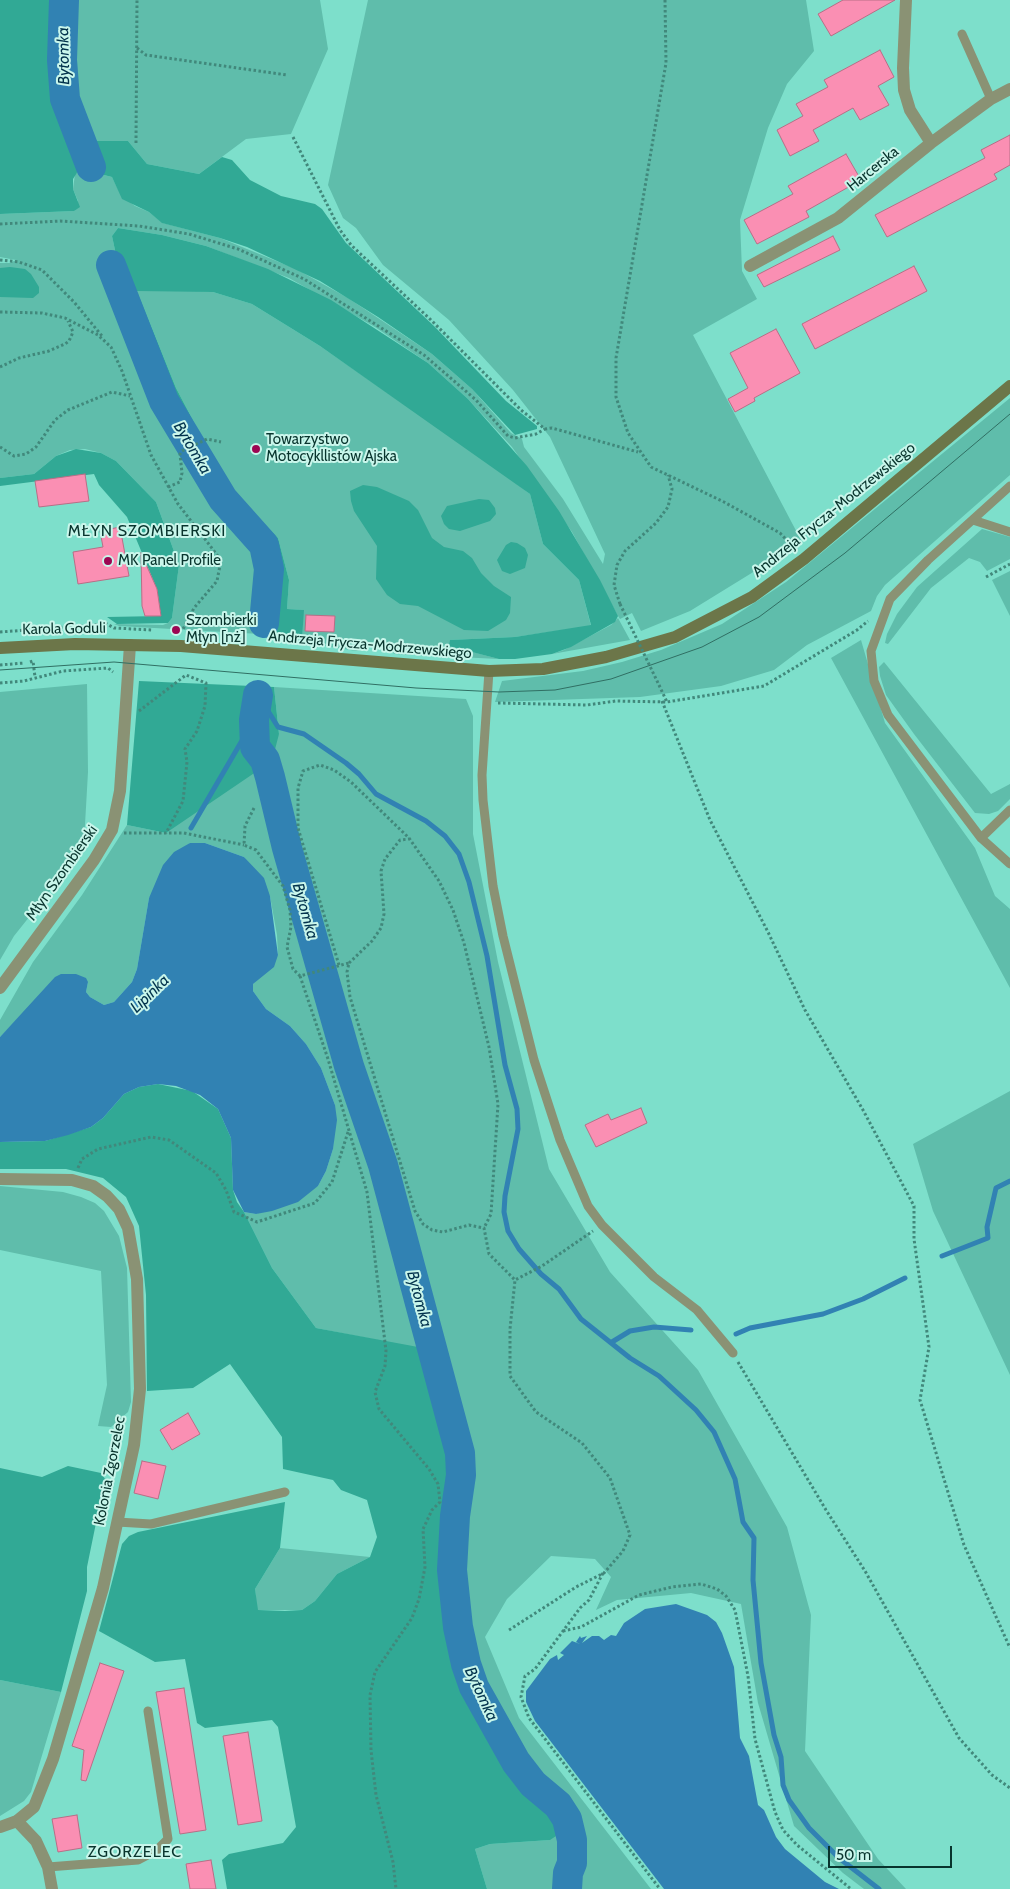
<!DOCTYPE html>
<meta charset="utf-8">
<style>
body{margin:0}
#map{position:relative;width:1010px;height:1889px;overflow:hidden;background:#7ddfcb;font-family:Cabin,sans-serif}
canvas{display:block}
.scale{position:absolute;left:828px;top:1846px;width:124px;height:22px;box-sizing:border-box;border:2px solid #08342d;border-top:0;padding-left:6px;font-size:15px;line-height:18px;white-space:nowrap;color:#08342d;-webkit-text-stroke:4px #c9f6eb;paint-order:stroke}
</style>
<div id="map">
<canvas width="1010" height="1889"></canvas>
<div class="scale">50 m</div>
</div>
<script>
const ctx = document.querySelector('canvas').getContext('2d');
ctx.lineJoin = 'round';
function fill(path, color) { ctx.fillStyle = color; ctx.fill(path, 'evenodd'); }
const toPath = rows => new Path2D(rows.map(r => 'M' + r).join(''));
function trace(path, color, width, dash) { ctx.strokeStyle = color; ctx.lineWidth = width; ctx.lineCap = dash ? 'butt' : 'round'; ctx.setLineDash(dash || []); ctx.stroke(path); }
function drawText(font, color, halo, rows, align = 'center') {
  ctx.font = font + ' Cabin,sans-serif'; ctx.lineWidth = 4; ctx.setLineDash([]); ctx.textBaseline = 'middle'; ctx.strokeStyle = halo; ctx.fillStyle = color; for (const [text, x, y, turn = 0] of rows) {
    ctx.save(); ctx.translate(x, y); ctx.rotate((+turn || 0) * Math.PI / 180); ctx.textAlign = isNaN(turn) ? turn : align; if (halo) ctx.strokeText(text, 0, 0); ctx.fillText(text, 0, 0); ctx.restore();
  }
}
fill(toPath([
 [71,0,320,0,328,49,291,134,246,139,199,174,147,164,128,141,86,141,70,93],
 [368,0,806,0,814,51,787,84,768,128,740,220,742,271,757,299,693,335,802,542,690,611,641,631,632,613,620,619,618,616,572,532,512,447,468,399,428,363,375,327,289,278,206,246,162,235,118,228,112,236,118,264,105,265,110,274,116,295,159,401,185,453,190,456,221,508,237,526,256,539,262,553,264,573,259,602,260,634,119,626,114,624,163,625,168,623,172,618,179,565,156,502,116,461,101,453,85,449,70,450,56,456,34,474,0,478,0,263,10,263,16,260,0,257,0,214,74,211,78,201,73,189,75,174,82,169,93,166,96,173,112,177,121,195,135,206,149,212,163,223,220,238,296,269,348,298,432,354,472,389,511,433,522,439,524,447,563,499,603,564,605,554,550,437,513,390,449,320,383,265,356,228,343,218,328,185],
 [179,290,213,292,252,304,320,346,496,468,530,494,543,544,579,580,591,626,515,637,450,640,450,646,499,659,395,654,384,649,380,642,367,642,362,650,356,651,301,642,280,641,279,637,302,639,303,610,287,609,289,580,278,538,226,483,176,388,137,291],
 [1010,398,1010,475,885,585,877,596,871,611,807,645,774,670,721,686,640,697,495,702,502,681,583,671,622,662,661,650,722,624,786,582],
 [982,529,1010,537,1010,559,987,571,980,562,969,558,931,588,888,644,885,643,887,634,897,614,917,587],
 [1010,571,1010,616,992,580],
 [618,618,630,640,552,654,564,650,611,625],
 [861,640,885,723,975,848,995,896,1010,909,1010,988,831,658],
 [884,662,991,794,1010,784,1010,799,998,811,989,814,975,813,914,734,886,695,880,676,879,667],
 [87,684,88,772,84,842,77,857,14,936,0,960,0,692],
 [274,687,466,699,473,716,473,834,498,962,549,1169,610,1272,698,1370,787,1527,811,1615,805,1751,878,1859,906,1889,864,1889,843,1873,794,1826,758,1703,741,1604,691,1593,617,1600,596,1610,611,1577,595,1559,551,1556,507,1599,485,1637,519,1718,651,1889,487,1889,475,1849,490,1844,550,1840,550,1812,510,1772,498,1751,468,1696,453,1654,442,1586,440,1550,446,1498,418,1348,316,1328,272,1268,244,1212,256,1214,318,1186,326,1171,333,1149,335,1105,321,1068,306,1044,290,1026,266,1009,253,991,253,984,278,955,277,935,270,896,244,857,205,843,190,843,149,898,137,969,132,982,114,1002,104,1005,90,997,86,992,88,982,26,1010,0,1037,0,1020,33,962,82,895,127,825,166,833,279,734],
 [1010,1091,1010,1375,933,1211,913,1144],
 [0,1186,63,1192,81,1197,95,1203,104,1211,119,1236,127,1268,131,1402,128,1412,111,1427,98,1426,107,1385,101,1271,0,1250],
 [280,1548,370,1557,337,1574,315,1601,302,1610,257,1610,255,1589],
 [0,1680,61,1692,31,1792,24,1801,0,1816]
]), '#5fbdab');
fill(toPath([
 [0,0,62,0,60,59,63,100,88,167,78,171,73,179,73,189,80,207,74,211,0,214],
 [66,0,70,0,70,93,86,141,128,141,147,164,199,174,222,157,232,160,250,180,281,196,315,204,322,209,346,243,435,327,506,401,537,426,537,429,515,435,472,389,432,354,378,317,320,281,247,247,220,238,162,223,149,212,122,199,112,177,96,173,70,106,66,74],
 [118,228,162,235,206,246,268,269,331,300,428,363,468,399,527,466,559,511,600,580,618,616,615,622,571,647,552,654,515,659,499,659,449,646,450,640,515,637,591,625,579,580,543,544,530,494,320,346,252,304,213,292,137,291,176,388,226,483,278,538,289,580,287,609,304,610,302,639,270,636,274,582,271,554,261,536,216,482,199,453,199,445,191,440,169,399,118,264,112,236],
 [10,267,25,269,31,274,39,287,39,293,33,298,0,297,0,268],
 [76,449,101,453,116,461,156,502,179,565,172,618,168,623,117,624,107,617,161,616,157,589,127,517,99,485,94,474,0,486,0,478,34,474,56,456],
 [363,485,377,487,409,501,418,510,432,538,444,547,463,551,472,558,481,573,494,586,511,597,510,613,506,620,488,631,464,630,418,606,400,604,387,595,376,579,377,546,354,511,351,501,350,491],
 [479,499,489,500,495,508,496,514,490,521,460,531,449,529,444,524,441,516,447,506],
 [511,542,517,543,525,548,528,555,525,568,510,574,502,571,497,560,506,545],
 [139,681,274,687,279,734,272,761,166,833,127,825],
 [158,1084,192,1091,218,1109,231,1138,233,1190,237,1202,244,1212,272,1268,316,1328,418,1347,443,1432,450,1470,440,1550,442,1586,453,1654,468,1696,498,1751,510,1772,550,1812,559,1834,550,1840,490,1844,475,1849,487,1889,227,1889,222,1860,229,1854,283,1843,296,1827,278,1727,272,1720,205,1728,197,1723,185,1659,155,1662,99,1631,122,1544,129,1536,138,1532,285,1502,280,1548,255,1589,258,1610,285,1611,302,1610,315,1601,337,1574,370,1557,377,1537,367,1500,341,1490,333,1480,283,1469,282,1437,230,1364,193,1388,147,1391,146,1295,139,1226,126,1197,103,1178,66,1169,0,1169,0,1142,45,1141,91,1127,103,1118,124,1094,139,1087],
 [68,1466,101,1473,105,1479,87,1567,87,1591,61,1692,0,1680,0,1468,42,1477]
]), '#31a995');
fill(toPath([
 [190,843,205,843,244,857,264,878,270,896,278,955,274,967,253,984,253,991,266,1009,290,1026,306,1044,321,1068,335,1105,337,1120,333,1149,326,1171,318,1186,298,1202,272,1211,256,1214,244,1212,233,1190,231,1138,218,1109,200,1095,176,1086,158,1084,139,1087,124,1094,103,1118,91,1127,68,1135,45,1141,0,1142,0,1037,55,977,61,974,76,974,86,978,88,982,86,992,90,997,104,1005,114,1002,132,982,137,969,149,898,163,865,174,852],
 [676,1604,707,1615,716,1622,722,1633,734,1667,740,1738,749,1756,758,1805,764,1810,776,1837,785,1849,825,1882,839,1889,664,1889,535,1721,526,1702,526,1691,550,1659,557,1655,558,1660,564,1655,560,1653,572,1641,580,1644,576,1642,580,1636,581,1638,587,1636,582,1643,592,1636,599,1636,604,1640,611,1635,616,1636,624,1623,645,1609]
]), '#3182b3');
trace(toPath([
 [258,695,278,727,304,734,346,763,359,774,376,794,426,821,445,836,459,854,469,882,487,956,505,1065,517,1109,518,1129,505,1196,504,1212,508,1231,519,1249,541,1274,559,1289,581,1319,630,1358,659,1376,696,1410,714,1432,735,1479,743,1522,754,1538,753,1580,761,1663,774,1735,781,1757,783,1785,789,1800,809,1828,839,1858,879,1889],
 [191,828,254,720],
 [942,1256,988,1238,987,1227,996,1188,1010,1181],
 [736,1334,750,1328,823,1314,863,1299,905,1278],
 [612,1342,630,1331,654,1327,691,1330]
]), '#3182b3', 5);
trace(toPath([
 [64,0,62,60,65,99,91,167],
 [111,265,164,401,223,499,264,545,269,569,264,623],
 [258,695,254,720,255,747,265,760,270,777,287,848,349,1066,383,1165,460,1453,461,1475,455,1516,452,1570,458,1627,466,1664,474,1687,516,1762,533,1784,558,1805,567,1819,572,1840,572,1863,568,1873,567,1889]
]), '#3182b3', 30);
const building = toPath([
 [843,0,895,0,831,36,818,14,843,0],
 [880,50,894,77,878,86,889,105,860,120,853,108,813,130,819,141,790,156,777,130,803,116,796,104,828,87,824,80,880,50],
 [1010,135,1010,165,994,174,997,179,887,237,875,215,985,158,981,150,1010,135],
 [846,154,861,180,806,211,809,217,757,244,744,220,793,194,788,186,846,154],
 [833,236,840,250,764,287,757,275,833,236],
 [914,266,927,291,815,349,802,324,914,266],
 [776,329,800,373,754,398,755,401,735,412,728,399,748,388,730,353,776,329],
 [85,474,89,501,39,507,35,481,85,474],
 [120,527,129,576,78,584,73,552,103,547,100,531,120,527],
 [141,553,157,589,161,616,145,616,142,606,141,553],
 [306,615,335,616,334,632,305,631,306,615],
 [641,1108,647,1123,596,1147,585,1125,608,1114,611,1120,641,1108],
 [188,1413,200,1434,172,1450,160,1430,188,1413],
 [142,1461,166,1466,158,1499,134,1493,142,1461],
 [100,1663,124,1671,86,1781,81,1780,84,1750,72,1746,100,1663],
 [184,1688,206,1830,180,1834,156,1692,184,1688],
 [248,1732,262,1821,238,1825,223,1736,248,1732],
 [77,1815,82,1848,58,1852,52,1819,77,1815],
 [211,1860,216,1889,190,1889,186,1864,211,1860]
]);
fill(building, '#fa8fb3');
trace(building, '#b76e86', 1);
trace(toPath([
 [665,0,666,63,616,358,616,397,628,433,651,467,724,502,780,533,795,549],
 [137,48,146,55,287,75],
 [293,137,340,230,351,245,431,320,521,410,545,429,552,428,638,452],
 [136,143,137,0],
 [0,224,60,221,139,226,189,234,238,249,304,279,424,355,476,400,508,436,515,438,536,434,545,429],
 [0,260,19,262,42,270,74,302,102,336],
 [0,312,42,313,65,318,98,335,111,347,122,371,151,455,178,504,221,560,217,581,194,608,182,631],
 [0,367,19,358,49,351,65,344,69,341,73,332,68,321],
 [0,447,14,456,26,454,36,447,55,420,68,410,112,392,130,396],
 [168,487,180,482,182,473,180,454,182,451,207,439,221,442],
 [986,577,1010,564],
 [620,604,614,585,617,565,625,551,656,523,668,507,672,489,668,475],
 [0,632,107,624,114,628,153,630],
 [30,662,33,661,35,677],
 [0,665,24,663],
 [0,683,24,681,63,671,108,668,113,672],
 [659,685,667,702],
 [662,701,710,820,768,932,805,1010,863,1110,914,1206,914,1239,929,1347,920,1400,964,1545,1010,1648],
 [498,703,587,705,616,701,667,702,764,686,857,630,868,621],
 [139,711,186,675,206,683,205,706,197,731,185,749,187,762,183,801,166,833],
 [254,808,245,826,244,845,256,850,283,886,290,910,291,927,287,947,293,969,300,976,349,963,347,972,350,997,415,1211,423,1224,432,1230,443,1232,469,1225,484,1228,489,1254,515,1280],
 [124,833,184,833,244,845],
 [349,963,372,941,381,928,384,914,381,871,385,859,400,840,409,839],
 [339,965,298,828,298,788,303,771,320,765,334,770,351,782,409,838,439,881,453,910,464,943,489,1047,498,1104,491,1214,484,1228],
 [300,976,328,1059,367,1192,386,1351,385,1366,375,1392,379,1409,429,1469,438,1484,440,1502,432,1510,423,1529,425,1567,419,1599,412,1618,375,1672,370,1695,371,1750,376,1795,393,1862,396,1889],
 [78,1168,82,1159,98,1149,151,1137,169,1140,216,1173,226,1190,234,1212,257,1222,315,1203,332,1182,349,1129],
 [738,1362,826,1510,865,1571,959,1738,992,1775,1010,1788],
 [603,1573,589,1600,580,1608,535,1669,525,1676,521,1697,529,1718,660,1889],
 [509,1630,576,1587,604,1573,623,1551,630,1535,610,1478,582,1443,536,1412,510,1376,510,1329,515,1280,542,1266,593,1231],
 [563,1631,581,1627,639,1595,672,1587,701,1584,717,1589,726,1596,735,1610,738,1625,748,1676,755,1739,775,1812,783,1830,797,1845,851,1889]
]), '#41887b', 3, [2.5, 2.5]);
trace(toPath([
 [962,34,991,99],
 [1010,486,928,560,890,599,871,651,874,681,888,715,981,838,1010,864],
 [973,520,1010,532],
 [489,671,482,775,483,800,493,886,503,936,534,1060,560,1140,588,1206,602,1225,654,1277,697,1310,733,1353],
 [981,838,1010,810],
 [117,1522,151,1524,285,1492],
 [48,1867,138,1860,157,1850,168,1839,148,1711]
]), '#8a9274', 9);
trace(toPath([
 [906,0,903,68,904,90,910,110,931,143],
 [750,266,838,218,931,143,991,99,1010,89],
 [17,1821,36,1841,48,1867,52,1889]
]), '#8a9274', 12);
trace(toPath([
 [0,988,94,860,112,830,120,791,130,645],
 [0,1179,72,1180,93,1186,107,1196,119,1209,128,1228,137,1279,140,1389,134,1445,103,1588,53,1759,34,1807,17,1821,0,1827]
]), '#8a9274', 12);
trace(toPath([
 [0,648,75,644,181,646,489,671,543,669,606,657,675,637,752,597,804,559,1010,386]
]), '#6c7649', 12);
trace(toPath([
 [0,670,114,662,416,688,499,692,555,690,611,679,702,647,759,617,845,553,1010,414]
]), '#306f63', 1);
trace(toPath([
 [620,604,659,685]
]), '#41887b', 3, [2.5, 2.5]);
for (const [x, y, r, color] of [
 [256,449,5,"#9c0653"],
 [108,561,5,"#9c0653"],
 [176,630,5,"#9c0653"]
]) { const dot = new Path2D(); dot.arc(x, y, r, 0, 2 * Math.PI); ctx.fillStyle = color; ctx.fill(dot); trace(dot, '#c9f6eb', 2); }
drawText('15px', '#08342d', '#c9f6eb', [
 ["Harcerska",873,169,-39],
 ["Andrzeja Frycza-Modrzewskiego",834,510,-39],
 ["Karola Goduli",64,629,-1],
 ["Andrzeja Frycza-Modrzewskiego",370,645,5],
 ["Młyn Szombierski",62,873,-55],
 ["Kolonia Zgorzelec",110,1471,-79]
]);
drawText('15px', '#08342d', '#c9f6eb', [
 ["Towarzystwo",266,440],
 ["Motocykllistów Ajska",266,457],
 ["MK Panel Profile",118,561],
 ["Szombierki",186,621],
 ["Młyn [nż]",186,638]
], 'left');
drawText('italic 16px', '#02324c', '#c9f6eb', [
 ["Bytomka",64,56,-91],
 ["Bytomka",192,448,59],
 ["Bytomka",305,911,74],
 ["Lipinka",150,994,-44],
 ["Bytomka",419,1299,75],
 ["Bytomka",481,1694,65]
]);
ctx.letterSpacing = '1px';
drawText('16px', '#08342d', '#c9f6eb', [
 ["MŁYN SZOMBIERSKI",147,531],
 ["ZGORZELEC",135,1852]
]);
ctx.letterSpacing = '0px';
</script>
